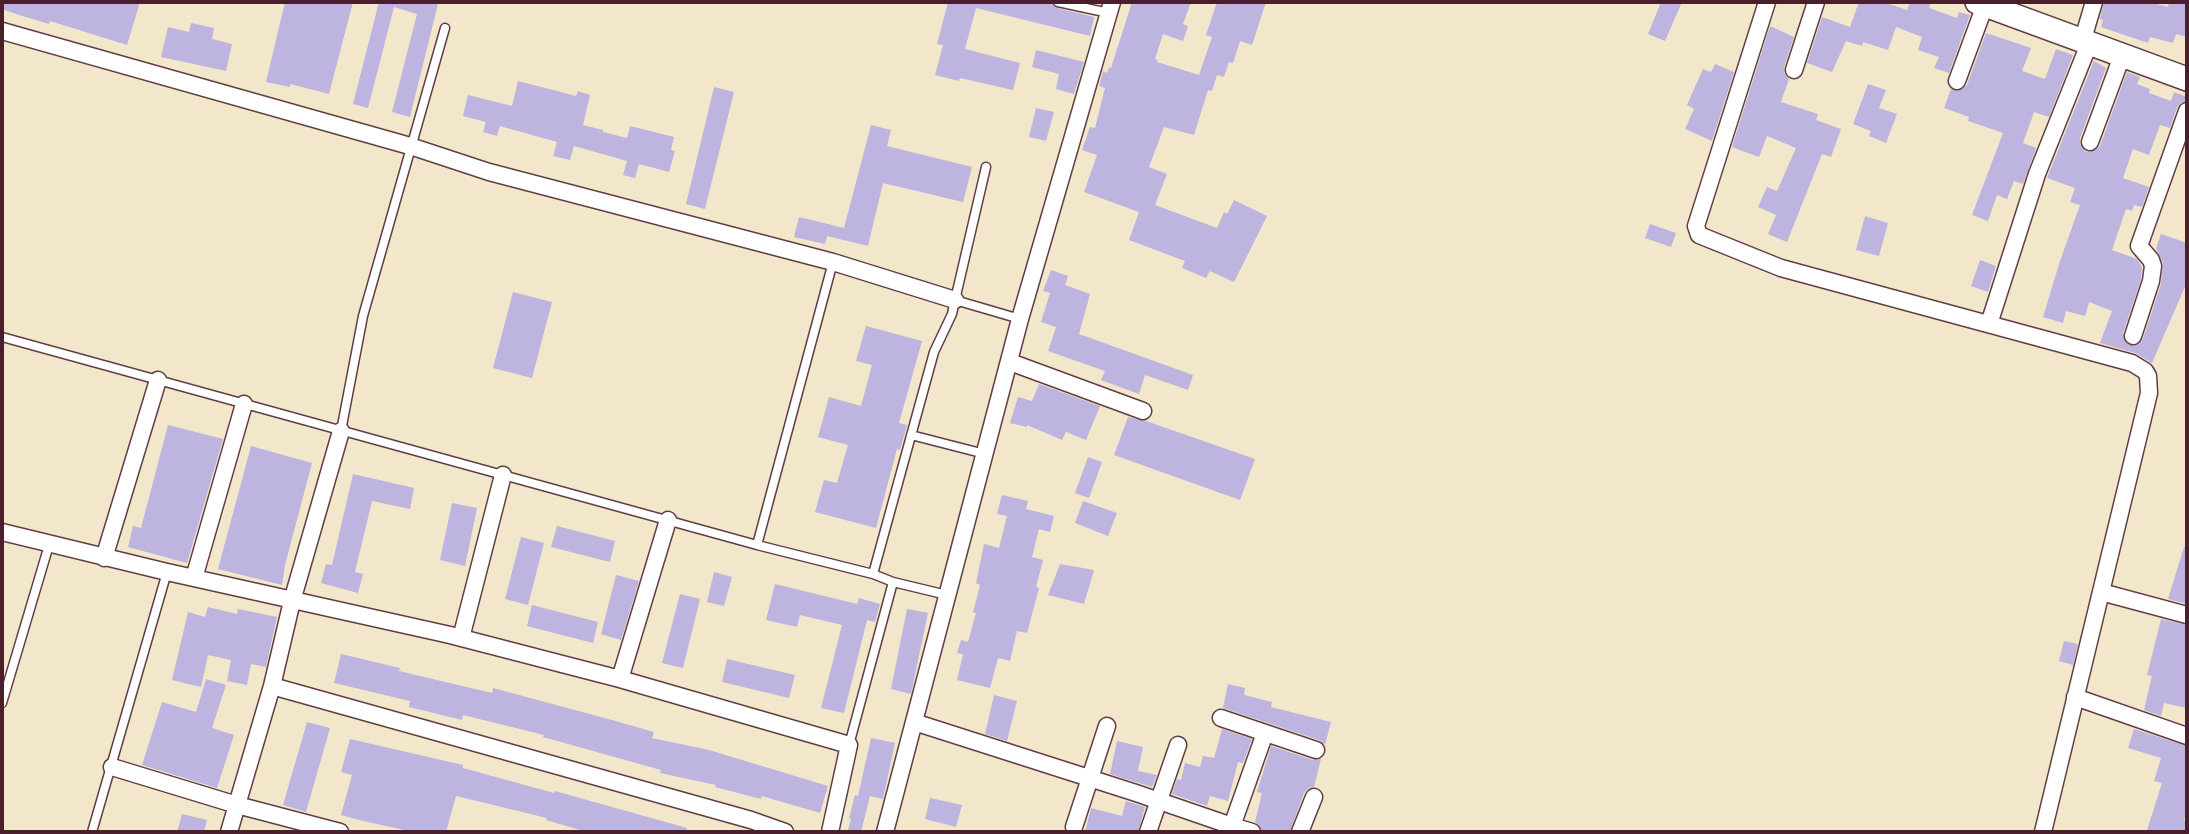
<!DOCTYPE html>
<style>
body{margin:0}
#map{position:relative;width:2189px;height:834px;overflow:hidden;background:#f2e7ca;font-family:"Comic Neue",sans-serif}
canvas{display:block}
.frame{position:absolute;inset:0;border:4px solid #4a1f2b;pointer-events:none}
</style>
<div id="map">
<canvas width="2189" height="834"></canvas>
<div class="frame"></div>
</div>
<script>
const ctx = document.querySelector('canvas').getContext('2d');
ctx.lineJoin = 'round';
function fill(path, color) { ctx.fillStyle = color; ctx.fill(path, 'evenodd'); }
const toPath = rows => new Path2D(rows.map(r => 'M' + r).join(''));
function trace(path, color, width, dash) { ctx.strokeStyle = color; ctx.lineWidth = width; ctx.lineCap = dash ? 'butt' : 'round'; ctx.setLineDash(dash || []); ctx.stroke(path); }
fill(toPath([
 [2,2,140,2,127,45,50,21,49,24,19,15,2,9],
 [285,2,353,2,329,94,290,84,290,87,266,82],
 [379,2,438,4,410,117,392,112,417,14,394,7,368,108,353,104],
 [948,2,1052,2,1057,8,1094,17,1090,36,976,8,965,49,1020,63,1013,90,960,78,959,81,935,75,943,45,937,44],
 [1132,2,1191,2,1183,24,1188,26,1183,41,1163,34,1155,59,1158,60,1157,62,1199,75,1212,37,1206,35,1217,2,1266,2,1252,45,1240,41,1233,63,1229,62,1224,77,1217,75,1212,91,1208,90,1194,135,1164,127,1149,167,1167,174,1155,205,1217,228,1224,212,1227,214,1234,200,1267,216,1234,282,1210,271,1206,278,1182,268,1185,261,1129,240,1139,212,1084,192,1097,155,1082,150,1090,127,1095,128,1105,88,1099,86,1103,71,1107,73,1109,67,1111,68],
 [1661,2,1682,2,1665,41,1648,34],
 [1859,2,1883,2,1907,10,1910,2,1931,2,1929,8,1957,18,1959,12,1970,15,1949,73,1934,68,1939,57,1918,50,1922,37,1896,27,1888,50,1863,42,1862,46,1846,41,1832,72,1807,63,1822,17,1850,27],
 [2104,2,2149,2,2168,7,2169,2,2187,2,2187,37,2176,34,2173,43,2150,37,2148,43,2101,27,2103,20,2100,19],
 [191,23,214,28,212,39,232,44,226,71,161,57,168,27,189,32],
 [1770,26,1794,37,1784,67,1784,73,1789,79,1781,102,1818,114,1816,120,1841,129,1831,157,1822,154,1787,242,1768,234,1776,215,1758,207,1767,187,1777,191,1796,148,1767,136,1759,157,1732,147],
 [1986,33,2031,48,2022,71,2045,79,2056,49,2073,55,2049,117,2034,112,2023,143,2036,148,2023,184,2014,181,2007,199,1997,195,1988,221,1972,215,2003,133,1968,121,1969,117,1944,108,1951,89,1959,91,1967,85],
 [1036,50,1084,62,1074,94,1056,89,1059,74,1032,67],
 [2094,61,2106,68,2080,138,2080,144,2086,152,2092,152,2100,146,2127,72,2140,77,2137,84,2150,89,2149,93,2171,101,2174,92,2187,97,2187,101,2181,103,2177,107,2170,128,2160,125,2149,155,2133,149,2123,178,2149,187,2142,207,2134,205,2132,211,2126,209,2112,250,2137,259,2142,267,2141,279,2123,333,2126,343,2134,346,2143,339,2161,284,2163,263,2156,249,2161,234,2187,243,2187,282,2152,363,2135,353,2100,343,2112,311,2089,302,2085,316,2066,311,2063,323,2043,317,2060,261,2080,205,2070,202,2075,188,2047,178],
 [1715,64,1734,72,1712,141,1685,129,1694,109,1687,105,1698,80,1703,69,1711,72],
 [518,81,576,96,578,91,590,95,583,125,603,130,603,132,627,138,630,126,674,137,671,150,675,151,669,172,639,164,635,178,623,175,627,161,574,146,570,160,553,156,557,142,500,126,497,136,483,132,486,122,463,116,468,95,512,106],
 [1868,84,1886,90,1879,108,1897,114,1886,143,1869,136,1871,131,1853,124],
 [714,87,734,92,705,209,686,204],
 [1036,108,1054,112,1046,141,1029,137],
 [871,125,891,130,887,146,972,167,963,202,883,183,868,246,827,236,825,244,794,237,799,217,844,228],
 [1865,216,1888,223,1879,256,1856,250],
 [1650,224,1676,233,1671,247,1645,238],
 [1980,260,1996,266,1988,292,1971,286],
 [1051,270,1068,276,1065,285,1090,294,1079,334,1193,375,1188,390,1145,375,1139,394,1101,380,1105,371,1048,351,1056,327,1041,322,1050,293,1043,291],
 [513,292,552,302,532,378,493,368],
 [866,326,922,341,899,423,907,425,900,450,897,449,876,528,815,512,824,480,837,483,848,445,818,437,829,397,861,406,872,365,856,361],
 [1039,384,1100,406,1086,440,1066,432,1062,440,1027,425,1027,427,1010,423,1018,397,1032,401],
 [1128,417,1146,421,1255,459,1240,500,1114,455],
 [168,425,223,439,187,563,128,547,133,526,141,528],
 [251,446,312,463,285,565,282,585,218,569],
 [1088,457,1102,462,1089,498,1075,493],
 [353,474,414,488,410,509,372,501,355,572,363,574,358,593,321,583,326,564,332,565],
 [1002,495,1028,501,1026,509,1054,516,1050,532,1039,529,1032,557,1043,560,1036,587,1039,588,1027,633,1017,631,1010,661,998,658,990,688,957,680,963,654,957,653,961,640,968,642,976,613,973,612,980,585,976,583,984,544,999,548,1007,516,997,514],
 [1083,501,1117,513,1108,536,1075,523],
 [452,503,477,508,465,566,440,560],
 [557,526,615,541,610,562,551,547],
 [521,537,544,543,528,605,505,599],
 [2184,547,2187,547,2187,604,2168,599],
 [1060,564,1094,570,1084,604,1048,595],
 [714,572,732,577,724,606,707,602],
 [616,575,639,581,621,640,601,634],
 [775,584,857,604,859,598,880,604,875,622,867,620,844,713,821,708,842,625,800,615,797,627,766,620],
 [680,594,700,599,683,668,662,663],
 [532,605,598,622,593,643,527,626],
 [208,607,237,614,238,609,277,617,266,667,251,664,247,685,227,681,231,660,208,655,201,687,172,680,188,612,205,617],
 [907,609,928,613,911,694,891,689],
 [2161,619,2187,625,2187,708,2164,703,2161,716,2144,710,2152,676,2147,675],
 [2064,641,2078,644,2073,665,2059,661],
 [341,654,400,668,399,671,492,693,493,688,612,720,654,732,652,738,709,750,828,786,820,813,762,796,761,799,715,787,716,785,660,773,661,770,543,737,544,735,463,715,462,720,409,707,410,701,334,683],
 [727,659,795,675,789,698,722,682],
 [206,679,226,685,212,728,234,735,217,788,142,765,162,702,196,712],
 [1228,684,1245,688,1244,695,1272,702,1271,707,1331,722,1325,745,1319,740,1223,708],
 [994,695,1017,701,1007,741,985,734],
 [307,722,330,728,306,812,283,805],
 [1222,729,1252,739,1243,763,1238,762,1228,801,1210,796,1207,806,1172,794,1177,779,1181,780,1185,763,1200,767,1203,756,1214,758],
 [2134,729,2187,746,2187,808,2184,820,2187,821,2187,832,2156,832,2147,830,2162,783,2154,781,2161,758,2128,748],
 [871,738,895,743,883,799,870,796,861,832,857,832,848,830,851,819,849,818,855,795,858,796],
 [350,739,463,765,463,768,554,793,555,791,687,828,687,832,587,832,546,820,547,818,456,796,446,832,413,832,359,820,341,815,352,775,341,772],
 [1117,741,1143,747,1138,771,1157,775,1152,787,1110,774],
 [1271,746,1313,760,1321,759,1314,787,1308,788,1304,793,1290,832,1262,830,1255,822,1262,793,1257,792],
 [930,798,962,805,956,827,925,819],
 [1126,801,1145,807,1138,832,1085,832,1091,808,1122,816],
 [182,814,207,820,204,832,177,832]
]), '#bdb4df');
const service = toPath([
 [1058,2,1109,13],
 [986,167,955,300,1020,319],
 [2,337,757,545,873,574,893,582,947,595],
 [341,431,363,316,445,28],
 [911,435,985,454],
 [757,545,833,262],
 [873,574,934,352,952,314,955,300],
 [2,703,49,545],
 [849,745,893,582],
 [92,832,167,572]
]);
const minor = toPath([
 [1767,2,1696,226,1699,235,1781,268,2132,363,2145,371,2148,376,2149,393,2043,832],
 [2,31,410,146,489,172,833,262,955,300],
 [2082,42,2094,2],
 [1794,70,1816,2],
 [1957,81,1985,5],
 [2090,142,2122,56],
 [1989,324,2037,174,2089,44],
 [2133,336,2151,281,2153,266,2151,260,2139,246,2187,111],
 [1010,362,1143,411],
 [2,532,167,572,450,635,620,679,849,745,830,832],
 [104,558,158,380],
 [194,578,244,404],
 [2101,592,2187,615],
 [461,638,503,475],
 [620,679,668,520],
 [272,686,751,820,785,832],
 [2075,697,2187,736],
 [1221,718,1316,750],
 [914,722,1136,793,1232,826,1265,733],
 [112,767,237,805,340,832],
 [1232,826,1252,832],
 [1074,827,1107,726],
 [229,832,272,686,292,601,341,431],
 [885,832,1020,319,1112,2],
 [1148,832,1178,745],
 [1300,832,1314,797]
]);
const secondary = toPath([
 [1977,2,2187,79]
]);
trace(service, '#633d43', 11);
trace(minor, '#633d43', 19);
trace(secondary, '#633d43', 26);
trace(service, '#fff', 8);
trace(minor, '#fff', 16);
trace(secondary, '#fff', 23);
</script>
